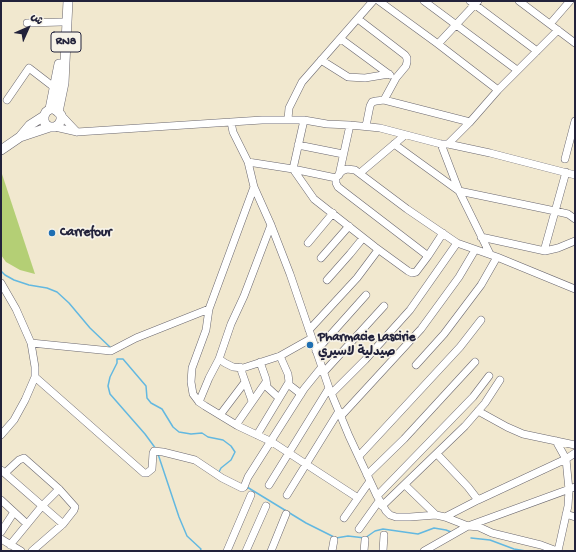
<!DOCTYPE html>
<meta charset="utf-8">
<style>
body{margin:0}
#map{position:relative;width:576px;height:552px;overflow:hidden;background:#f1e8cf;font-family:"Gochi Hand","Playpen Sans Arabic",sans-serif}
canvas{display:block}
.frame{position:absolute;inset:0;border:2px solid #22223b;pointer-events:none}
.north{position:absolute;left:8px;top:8px;width:40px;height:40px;-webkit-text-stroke:3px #f7f3e8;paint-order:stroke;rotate:45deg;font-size:11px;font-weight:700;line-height:16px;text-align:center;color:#22223b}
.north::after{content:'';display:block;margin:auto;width:14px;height:18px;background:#22223b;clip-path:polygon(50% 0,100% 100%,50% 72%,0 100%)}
</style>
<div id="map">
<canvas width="576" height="552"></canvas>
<div class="frame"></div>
<div class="north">ش</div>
</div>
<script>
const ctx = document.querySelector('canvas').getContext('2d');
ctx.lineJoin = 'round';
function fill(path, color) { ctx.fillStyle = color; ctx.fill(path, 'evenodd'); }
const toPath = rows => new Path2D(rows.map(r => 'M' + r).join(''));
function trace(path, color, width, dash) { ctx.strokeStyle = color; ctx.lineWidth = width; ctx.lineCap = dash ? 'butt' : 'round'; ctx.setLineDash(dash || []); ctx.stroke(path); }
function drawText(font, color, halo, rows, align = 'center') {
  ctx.font = font + ' "Gochi Hand","Playpen Sans Arabic",sans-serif'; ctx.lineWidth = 3.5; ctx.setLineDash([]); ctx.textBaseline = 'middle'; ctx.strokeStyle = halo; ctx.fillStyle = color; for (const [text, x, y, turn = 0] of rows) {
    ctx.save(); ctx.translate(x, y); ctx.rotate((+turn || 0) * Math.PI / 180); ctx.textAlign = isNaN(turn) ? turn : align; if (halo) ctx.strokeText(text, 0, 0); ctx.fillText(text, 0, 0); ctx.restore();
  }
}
fill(toPath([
 [1,171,35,274,20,270,6,262,1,255]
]), '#b4cf75');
trace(toPath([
 [1,271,5,275,14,280,29,285,47,288,57,292,69,303,90,328,111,348],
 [156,449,145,434,110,394,108,386,110,377,117,363,117,359,123,359,146,386,147,398,151,403,162,409,173,427,179,432,191,434,202,433,208,437,223,440,231,446,235,452,231,460,221,468,219,472],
 [158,454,179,517,187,536,201,549,200,551],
 [247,487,306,523,336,538,348,536,365,538,375,531,383,529,418,534,434,528,446,530,451,532],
 [471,538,490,540,514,549,526,551]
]), '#63b8e0', 1.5);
const minor = toPath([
 [379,1,438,44,498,90],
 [424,1,517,70],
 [470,1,537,51],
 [519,1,575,43],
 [358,19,405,55,407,58,407,62,406,66,396,78,384,100],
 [27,23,62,22],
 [550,24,570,1],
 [341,39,390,75],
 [438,44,478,1],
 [321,60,348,77,365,78,389,74],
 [7,100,29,68,55,88],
 [61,115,77,132],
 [288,119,289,108,302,82,373,1],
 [304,120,293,169,336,178],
 [231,122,233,132,248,162,254,187,271,225,290,274,329,388,349,436,377,496,386,511,390,515,396,517,410,517,436,515,445,517,468,526,479,527,492,533,541,545,557,551],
 [366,126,370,106,372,102,376,101,384,100,470,122],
 [55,127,77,132,262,120,304,120,327,124,350,125,380,128,441,144,448,144,490,153,575,175],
 [394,144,459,191,555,211,568,214,575,219],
 [441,144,459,191,490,254],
 [448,144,470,122,498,90,558,30],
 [298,145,343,154],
 [565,159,575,121],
 [248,162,293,169,314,199,375,247,408,271,412,273,416,272,428,256],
 [360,173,405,135],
 [339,175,350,125],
 [254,187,209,309,206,330,192,368,191,382,193,394,199,402,205,406,238,426,272,442,358,498,370,481],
 [271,225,244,296,231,324,219,359,225,363,233,367,243,368,280,356,312,338],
 [443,233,428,256,338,187,336,183,336,178,342,171,347,169,355,170,407,209,457,243,497,257,575,289],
 [481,237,545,251,558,248,575,241],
 [308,243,333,213],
 [544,251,566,172],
 [321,258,349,226],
 [327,280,350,254,363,238],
 [1,283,16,309,31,343,35,367,35,377,25,400,14,420,1,435],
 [309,330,357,278,378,250],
 [31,343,111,351,136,338,209,309],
 [316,351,366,295],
 [260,362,266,379,267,387,279,398],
 [416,365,444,334,481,285,497,257],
 [240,367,252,401],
 [323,373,384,306],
 [35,377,144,473,147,473,152,469,153,453,154,451,163,452,195,460,222,478,242,488,244,487,248,477,304,389,321,368],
 [288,384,301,394],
 [332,393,365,360,410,310,457,243],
 [199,402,209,378,219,359],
 [478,411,507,427,523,434,575,445],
 [220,415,245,382],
 [341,416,421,329,459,277,475,250],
 [236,425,266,382],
 [257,435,289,382,288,374,280,356],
 [556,441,566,459,569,490,568,506,558,551],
 [437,454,468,487,478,500],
 [359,456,460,347,481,320],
 [1,470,63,524],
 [5,473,19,460,24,458,59,489,75,507,74,510,63,524,32,551],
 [367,475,404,439,475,362],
 [269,485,329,388],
 [405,485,436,515],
 [287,495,339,411],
 [377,496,473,397,489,376],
 [1,500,27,524],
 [382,506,465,426,485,403,500,380],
 [566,514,575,517],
 [445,517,478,500,566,459,575,453],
 [344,518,358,498],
 [359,529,379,501],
 [1,532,14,512],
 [1,539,21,551],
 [10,545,42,506,59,489],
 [227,551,251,495],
 [246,551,266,506],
 [271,551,286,514],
 [332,551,334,540],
 [364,551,365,540],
 [383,551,384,535],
 [424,551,468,526,575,487]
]);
const major = toPath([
 [50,109,59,64],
 [58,112,64,83,68,1],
 [20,137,50,127],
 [1,150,20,137,30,125,44,116,46,112,50,109,54,109,58,112,61,115,61,120,59,124,55,127,50,127,46,125,44,121,44,116]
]);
trace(minor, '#6a676f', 8);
trace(major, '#6a676f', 10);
trace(minor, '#fff', 7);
trace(major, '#fff', 9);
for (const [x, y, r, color] of [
 [52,233,4,"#1f6fb2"],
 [310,345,4,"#1f6fb2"]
]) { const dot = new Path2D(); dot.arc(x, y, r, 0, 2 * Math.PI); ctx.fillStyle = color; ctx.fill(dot); trace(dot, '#f7f3e8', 1.5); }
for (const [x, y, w] of [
 [66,42,30]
]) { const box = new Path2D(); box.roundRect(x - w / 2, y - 10, w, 20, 3); ctx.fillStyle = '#f7f3e8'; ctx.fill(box); trace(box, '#22223b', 1); }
drawText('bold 12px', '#22223b', null, [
 ["RN8",66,42]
]);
drawText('bold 13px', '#22223b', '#f7f3e8', [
 ["Carrefour",60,233],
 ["Pharmacie Lascirie",318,338],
 ["صيدلية لاسيري",318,353]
], 'left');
</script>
